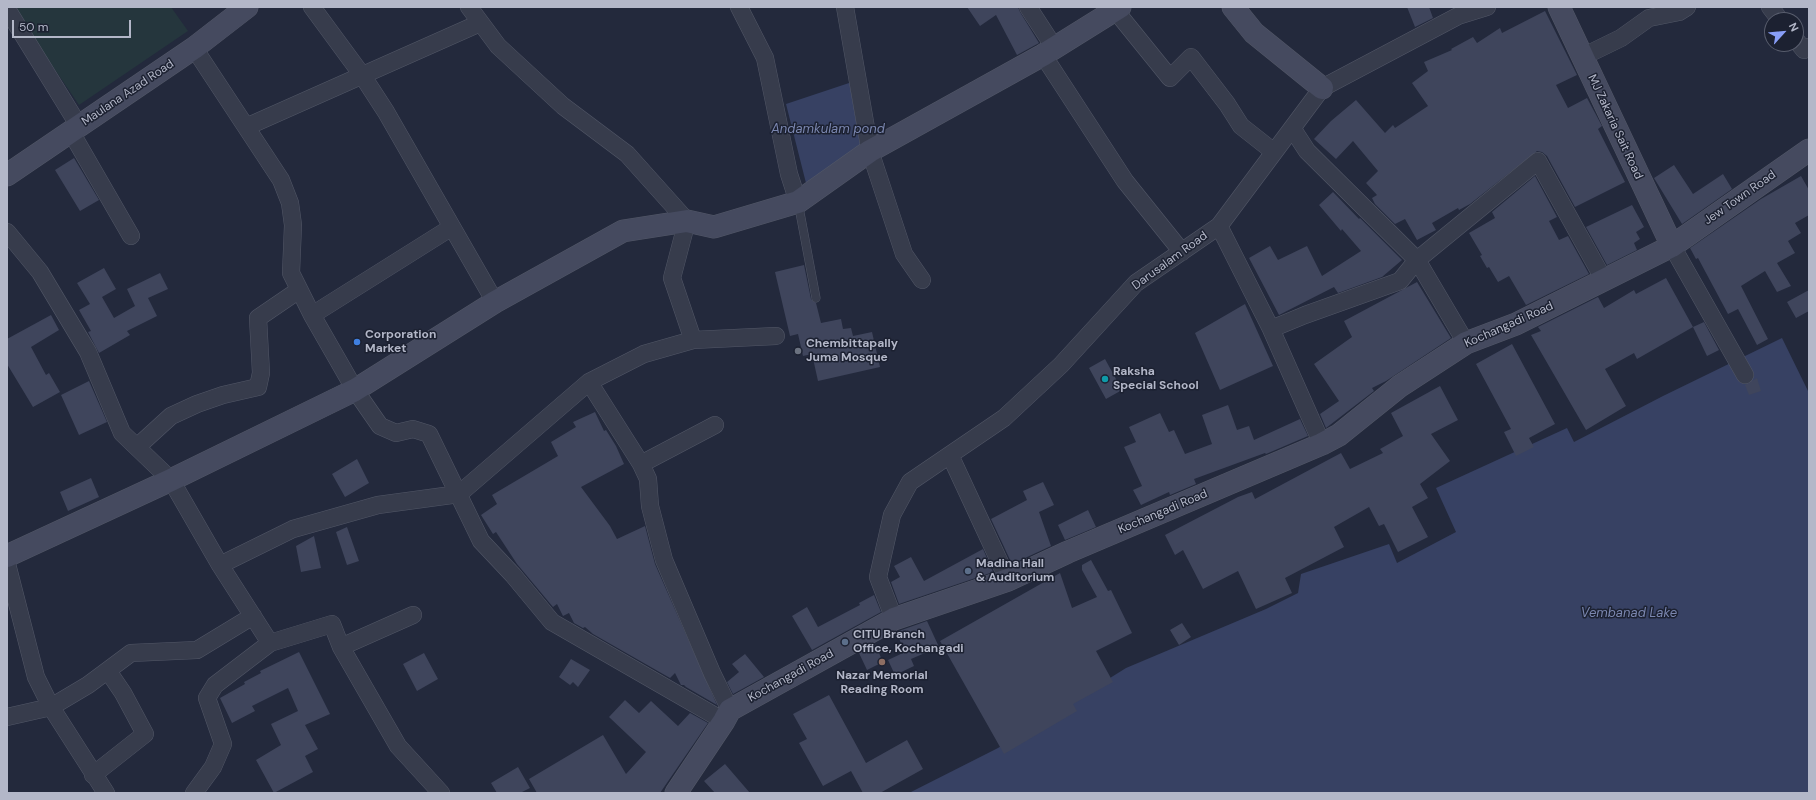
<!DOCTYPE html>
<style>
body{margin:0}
#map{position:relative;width:1816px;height:800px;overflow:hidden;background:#23293c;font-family:"DM Sans",sans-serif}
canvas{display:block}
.frame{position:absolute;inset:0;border:8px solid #b3b7c8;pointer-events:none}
.north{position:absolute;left:1764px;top:12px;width:40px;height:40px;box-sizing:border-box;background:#1c2131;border:1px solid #585d6d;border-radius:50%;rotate:63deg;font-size:11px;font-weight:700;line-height:16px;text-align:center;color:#b3b7c8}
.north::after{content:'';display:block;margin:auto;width:14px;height:18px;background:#889ef7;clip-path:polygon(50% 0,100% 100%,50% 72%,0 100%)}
.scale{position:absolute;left:12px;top:20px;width:119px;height:18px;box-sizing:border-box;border:2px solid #b3b7c8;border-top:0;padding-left:5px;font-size:12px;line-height:14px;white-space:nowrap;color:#b3b7c8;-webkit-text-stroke:3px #1c2131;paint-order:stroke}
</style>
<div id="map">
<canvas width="1816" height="800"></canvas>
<div class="frame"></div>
<div class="north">N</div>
<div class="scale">50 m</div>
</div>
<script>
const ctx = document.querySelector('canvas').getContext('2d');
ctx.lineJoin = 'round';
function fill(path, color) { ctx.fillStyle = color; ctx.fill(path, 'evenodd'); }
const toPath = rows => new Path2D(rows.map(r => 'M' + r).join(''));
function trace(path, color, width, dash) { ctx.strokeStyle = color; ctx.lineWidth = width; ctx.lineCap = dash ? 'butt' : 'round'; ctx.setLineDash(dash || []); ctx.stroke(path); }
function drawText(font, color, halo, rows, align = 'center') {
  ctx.font = font + ' "DM Sans",sans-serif'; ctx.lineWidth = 3; ctx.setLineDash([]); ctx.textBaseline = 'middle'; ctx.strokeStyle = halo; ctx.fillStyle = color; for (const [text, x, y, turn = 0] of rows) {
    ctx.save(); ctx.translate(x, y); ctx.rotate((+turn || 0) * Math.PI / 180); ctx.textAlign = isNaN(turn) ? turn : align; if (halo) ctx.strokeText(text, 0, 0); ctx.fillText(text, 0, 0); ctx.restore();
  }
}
fill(toPath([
 [15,7,171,7,188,31,79,105,13,8]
]), '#25363d');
fill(toPath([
 [855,81,867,148,807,187,786,104],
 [1782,338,1809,393,1809,793,909,793,998,748,1126,668,1266,609,1298,593,1301,574,1389,544,1397,563,1456,532,1436,488,1567,428,1574,442,1663,396]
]), '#374163');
fill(toPath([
 [967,7,1018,7,1020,12,1039,43,1017,55,996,15,980,26],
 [1407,7,1429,7,1433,18,1415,27],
 [1545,11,1577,75,1556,85,1568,108,1587,98,1602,126,1598,129,1625,182,1575,207,1547,156,1542,152,1537,151,1470,204,1459,210,1458,208,1432,223,1436,230,1417,240,1405,219,1395,224,1375,204,1372,198,1377,195,1366,183,1378,171,1353,141,1336,159,1314,139,1331,121,1356,100,1385,133,1393,125,1395,128,1428,106,1412,83,1428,71,1424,62,1452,50,1451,49,1473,37,1477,43,1500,28,1502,33],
 [74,158,99,200,80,211,55,170],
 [1674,165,1693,194,1723,174,1732,189,1682,224,1654,178],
 [1535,176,1557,217,1549,221,1559,240,1568,236,1589,274,1526,305,1509,276,1498,282,1489,267,1487,268,1480,256,1482,255,1469,233,1495,218,1492,212],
 [1801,176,1809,190,1809,215,1795,223,1801,233,1788,241,1795,253,1777,263,1791,286,1777,292,1765,271,1741,286,1768,339,1757,345,1738,309,1728,314,1698,258,1696,259,1690,248,1761,199],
 [1333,192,1359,219,1360,218,1402,260,1382,277,1338,293,1334,287,1279,315,1249,258,1270,246,1278,260,1307,246,1322,276,1361,251,1342,229,1341,231,1319,205],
 [1632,205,1644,227,1636,232,1640,239,1634,243,1637,250,1607,265,1586,227],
 [804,265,811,299,816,303,821,323,841,319,843,329,851,328,853,336,872,332,880,367,818,381,812,354,803,356,798,334,790,336,775,272],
 [104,268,116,289,102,297,114,318,135,306,127,289,160,273,168,289,148,298,157,316,127,331,130,335,99,353,88,332,91,331,79,310,90,304,77,283],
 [1666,278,1693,327,1704,322,1719,350,1707,356,1693,327,1637,359,1634,353,1605,369,1626,406,1586,430,1531,335,1541,331,1538,327,1598,297,1604,308,1634,290,1636,294],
 [1417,282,1451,338,1386,381,1372,388,1374,391,1326,428,1320,414,1339,401,1314,364,1352,337,1344,321],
 [1809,290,1809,311,1796,318,1787,302],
 [1245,304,1273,366,1220,390,1195,333],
 [51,315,59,330,31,347,46,375,49,373,60,392,33,407,7,364,7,339],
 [1512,344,1555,424,1529,438,1534,447,1516,456,1504,432,1511,429,1476,364],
 [1105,359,1122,390,1106,399,1089,368],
 [1757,378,1761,391,1749,395,1745,385],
 [89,381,107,422,79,435,61,395],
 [1440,386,1458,420,1431,434,1450,461,1420,484,1428,498,1412,507,1428,537,1398,552,1384,524,1379,526,1369,507,1334,527,1344,547,1285,578,1292,593,1256,609,1238,571,1203,589,1183,550,1175,555,1165,535,1238,497,1252,492,1255,499,1341,453,1350,469,1383,453,1380,449,1403,436,1391,413],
 [1228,405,1237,430,1249,426,1254,440,1300,419,1308,436,1266,454,1265,453,1194,479,1196,484,1170,495,1169,492,1141,505,1133,490,1142,486,1124,447,1136,442,1129,427,1160,413,1169,432,1174,430,1185,454,1212,444,1202,415],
 [595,412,604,431,606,430,616,446,624,464,581,487,610,526,617,539,645,526,655,564,717,705,686,687,684,685,681,685,675,673,670,678,593,634,585,627,583,628,574,623,569,613,563,616,557,604,553,607,517,564,496,532,493,534,481,515,497,504,492,495,558,456,551,442,576,427,573,422],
 [357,459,369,483,345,497,332,474],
 [91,478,99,497,68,511,60,492],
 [1043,482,1054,505,1039,512,1051,546,1012,564,991,519,1027,500,1023,491],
 [1088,510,1096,527,1065,540,1058,525],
 [347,527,359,561,347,565,336,532],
 [314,536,321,568,301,572,296,546],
 [983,549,993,572,899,604,891,582,900,577,894,566,911,557,924,581],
 [1091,560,1108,591,1111,590,1132,633,1096,651,1113,682,1073,704,1077,711,1004,754,940,641,1060,573,1072,608,1097,597,1082,570,1082,565],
 [874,595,881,612,812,650,792,616,807,607,818,627,860,605,859,603],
 [927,621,939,647,911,659,914,666,895,675,888,660,905,652,896,632],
 [1182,623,1191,637,1179,645,1170,630],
 [875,644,883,662,867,670,859,653],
 [299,652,330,714,305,725,318,749,305,756,313,772,274,793,256,760,281,745,271,724,298,711,288,688,252,706,255,711,232,723,220,698,245,684,244,682,261,673,260,671],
 [424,653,438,679,417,691,403,664],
 [745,654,764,677,733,694,727,682,739,672,732,664],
 [571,659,590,670,578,687,573,682,570,685,559,677],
 [829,695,866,763,907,740,923,769,880,793,863,793,851,771,823,786,799,743,807,739,793,714],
 [625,700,639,713,651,701,678,726,690,713,708,723,660,793,537,793,529,779,603,735,626,774,646,752,609,717],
 [725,764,750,793,715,793,704,781],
 [518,767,530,788,520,793,497,793,491,783]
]), '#3f455c');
const lane = toPath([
 [798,202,816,298]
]);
const street = toPath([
 [312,7,362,75,386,112,495,302],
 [469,7,498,46,563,106,627,154,687,221,672,278,693,340],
 [739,7,765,58,789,174,798,202],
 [845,7,870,151,904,254,922,280],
 [1028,7,1054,47],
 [1770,7,1780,20],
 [7,9,79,126],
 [1115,10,1170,78,1191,57,1227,104,1241,126,1274,152],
 [1796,40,1804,50,1809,47],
 [194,48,281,180,290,203,293,225,291,273,312,315,355,390,380,426,396,433,413,429,429,434,481,541,513,575,552,622,724,721],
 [1043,55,1125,181,1182,252],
 [1582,57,1621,38,1649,18,1679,12,1687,7],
 [246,127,480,23],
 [1292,128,1307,151,1417,260,1466,343],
 [71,132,131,236],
 [1219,226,1271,329,1322,444],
 [7,232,40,272,88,352,122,433,171,480,220,565,270,643,215,685,207,698,223,744,213,767,194,793],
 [1672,246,1745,375],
 [312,315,452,227],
 [1271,329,1305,315,1400,281,1417,260,1538,161,1604,280],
 [589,382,641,464,648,479,650,506,664,560,712,673,730,710],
 [137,447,171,416,197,404,223,395,258,387,261,373,258,318,299,290],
 [950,455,1008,580],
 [641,464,715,425],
 [7,564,36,677,51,707,106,793],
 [220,565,293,529,378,505,459,494,589,382,644,354,693,340,776,336],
 [894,619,878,577,892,515,910,482,1004,418,1061,365,1136,283,1219,226,1322,88,1458,16,1487,7],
 [270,643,332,624,341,647,398,746,441,793],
 [341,647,413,615],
 [7,717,51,707,88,685,131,653,197,650,253,616],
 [93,775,145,734,123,693,108,671]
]);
const secondary = toPath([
 [1233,7,1254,33,1322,88],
 [1559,7,1672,246],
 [7,175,194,48,247,7],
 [7,556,171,480,355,390,495,302,623,231,687,221,714,227,798,202,870,151,1043,55,1120,7],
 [676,793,724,721,730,710,894,619,1008,580,1068,552,1322,444,1339,435,1400,386,1466,343,1516,324,1672,246,1809,150]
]);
trace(lane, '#525767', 9);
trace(street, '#525767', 18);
trace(secondary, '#525767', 23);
trace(lane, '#373c4c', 8);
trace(street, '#373c4c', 17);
trace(secondary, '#454a5f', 22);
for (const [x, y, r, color] of [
 [357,342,4,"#3f7fe0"],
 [798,351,4,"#6b7280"],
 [1105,379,4,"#0f9aa8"],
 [968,571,4,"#5c6f8a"],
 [845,642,4,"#5c6f8a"],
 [882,662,4,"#8d6e63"]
]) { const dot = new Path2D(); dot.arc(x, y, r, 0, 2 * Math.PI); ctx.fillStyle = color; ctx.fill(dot); trace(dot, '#1c2131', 1.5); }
drawText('12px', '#b3b7c8', '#1c2131', [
 ["Maulana Azad Road",128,93,-34],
 ["MJ Zakaria Sait Road",1615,127,65],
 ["Jew Town Road",1740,198,-35],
 ["Darusalam Road",1170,261,-36],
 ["Kochangadi Road",1509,325,-24],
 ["Kochangadi Road",1163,512,-23],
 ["Kochangadi Road",791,676,-29]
]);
drawText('bold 12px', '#b3b7c8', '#1c2131', [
 ["Corporation",365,335],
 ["Market",365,349],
 ["Chembittapally",806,344],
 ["Juma Mosque",806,358],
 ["Raksha",1113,372],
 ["Special School",1113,386],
 ["Madina Hall",976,564],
 ["& Auditorium",976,578],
 ["CITU Branch",853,635],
 ["Office, Kochangadi",853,649],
 ["Nazar Memorial",882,676,"center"],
 ["Reading Room",882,690,"center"]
], 'left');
drawText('italic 13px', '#7b87b0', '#1c2131', [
 ["Andamkulam pond",828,130],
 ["Vembanad Lake",1629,614]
]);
</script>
